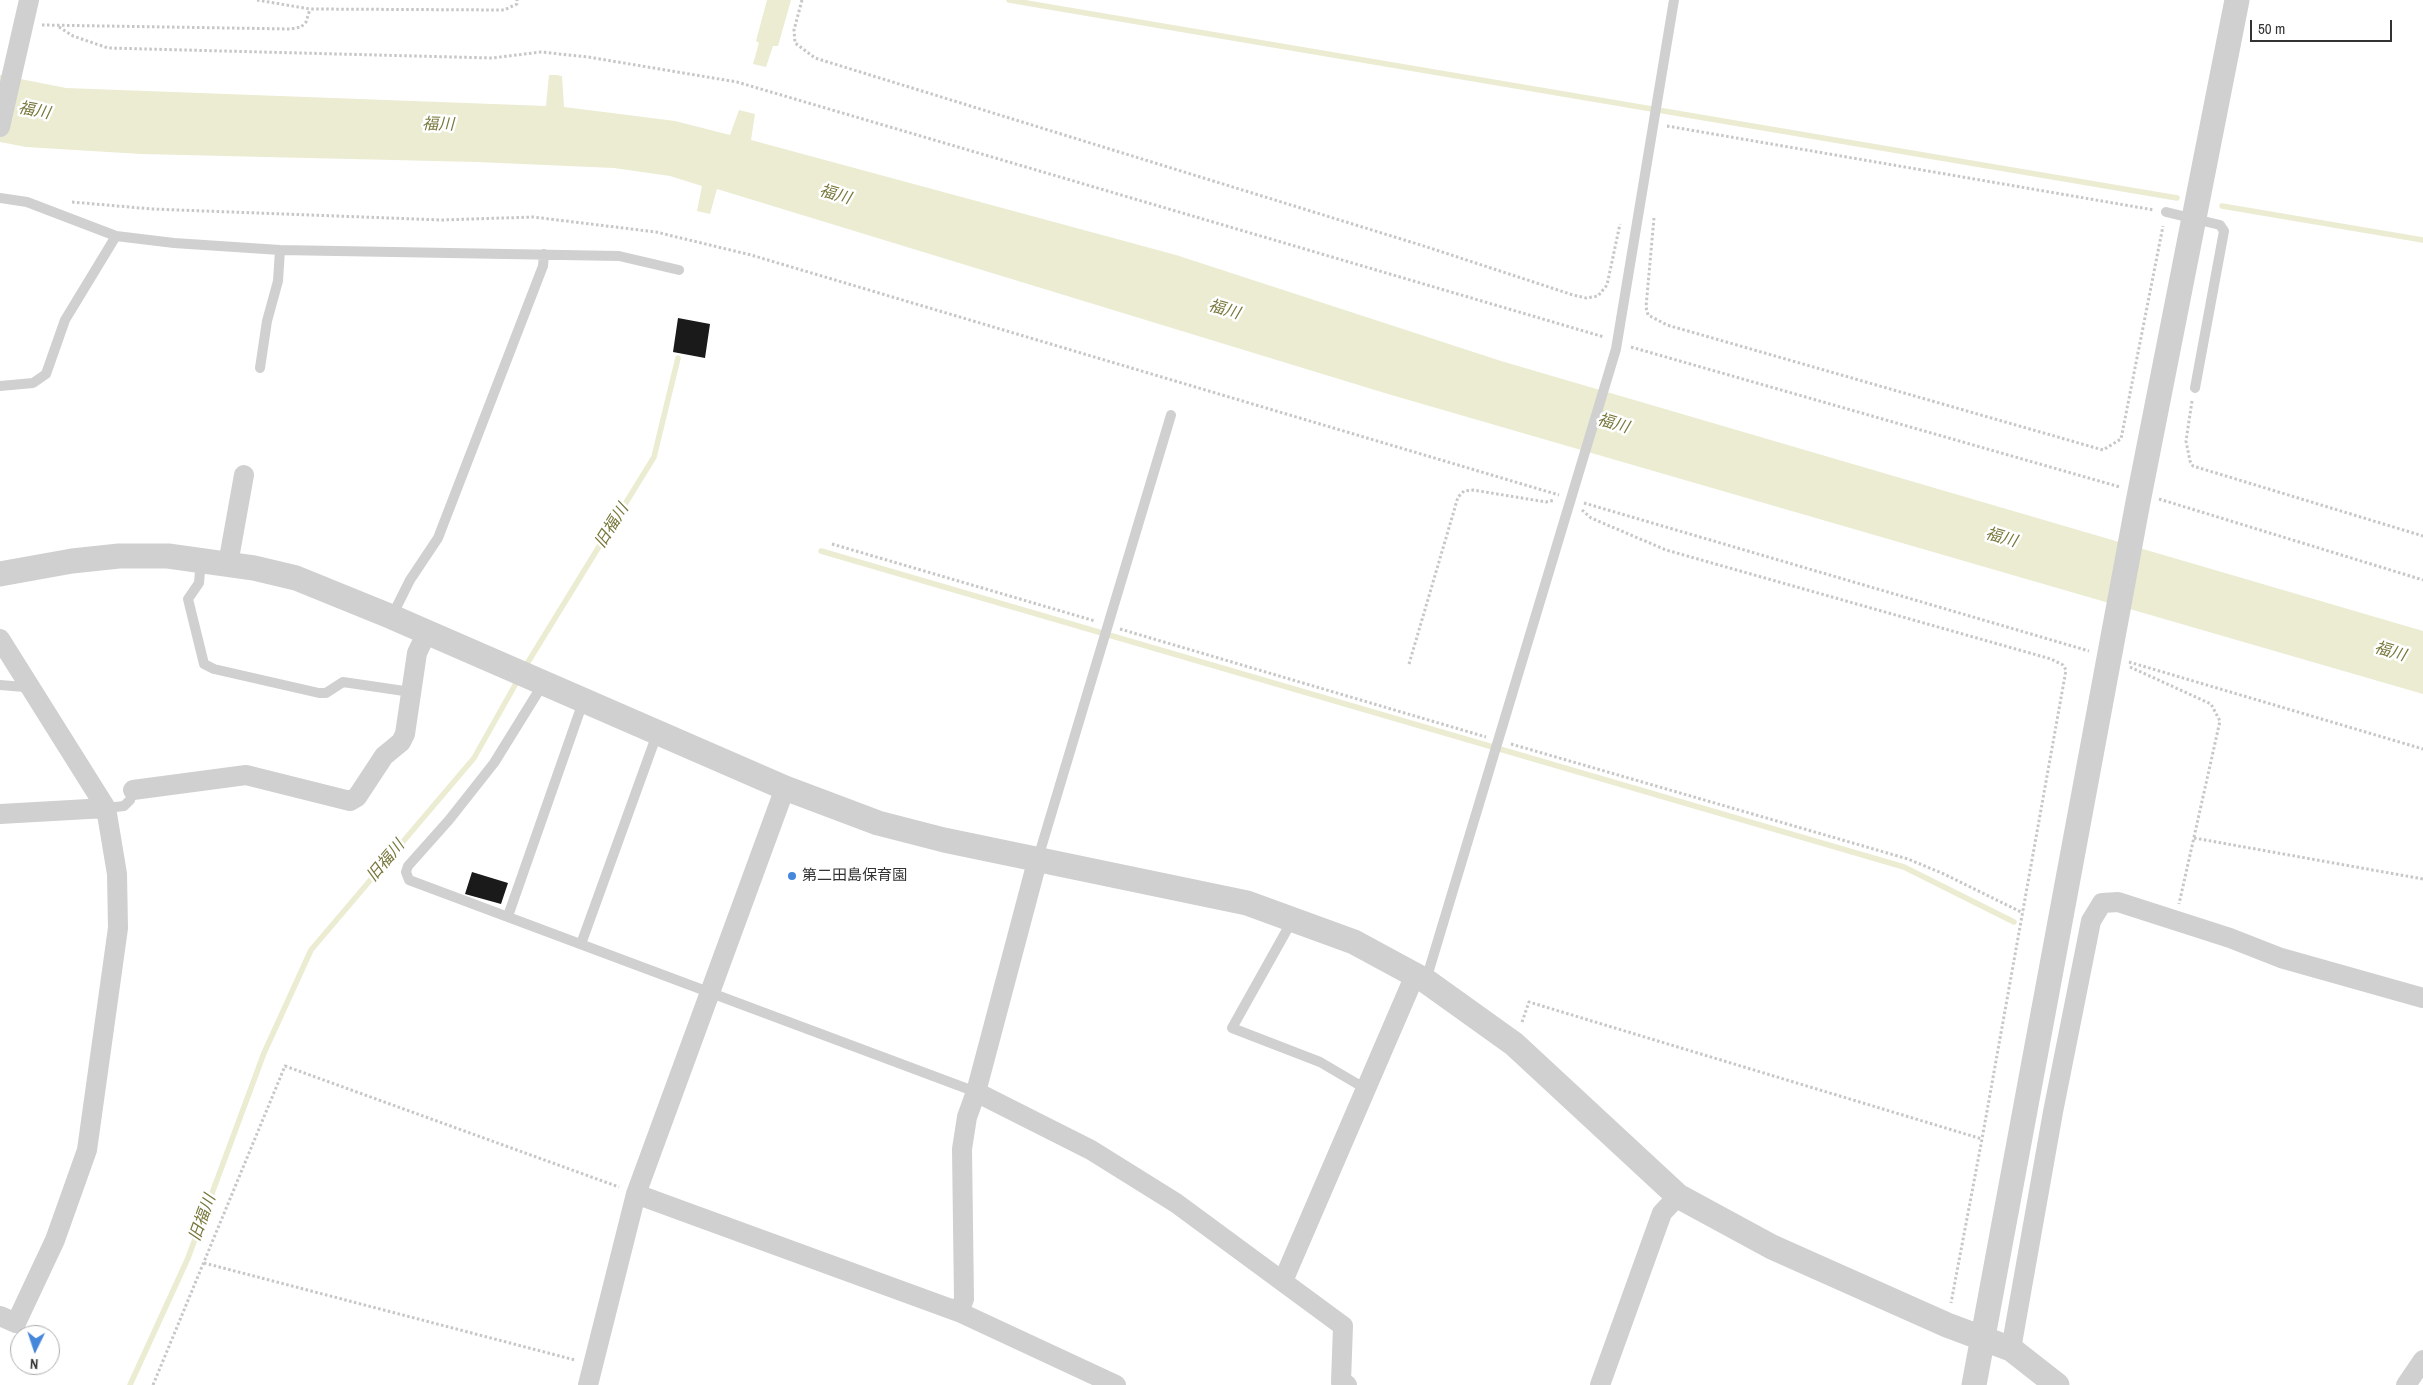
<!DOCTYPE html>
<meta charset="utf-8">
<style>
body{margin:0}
#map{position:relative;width:2423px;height:1385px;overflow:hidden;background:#fff;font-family:"Archivo Narrow",sans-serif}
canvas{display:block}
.north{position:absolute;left:10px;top:1325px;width:50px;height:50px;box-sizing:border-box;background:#fff;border:1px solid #adadad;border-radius:50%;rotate:184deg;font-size:14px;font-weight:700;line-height:20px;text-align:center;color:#333}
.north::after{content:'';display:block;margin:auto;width:18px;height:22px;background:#4487db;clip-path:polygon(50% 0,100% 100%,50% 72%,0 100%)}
.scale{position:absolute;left:2250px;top:20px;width:142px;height:22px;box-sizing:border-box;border:2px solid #333;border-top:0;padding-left:6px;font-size:15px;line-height:18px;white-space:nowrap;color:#333;-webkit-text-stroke:4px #fff;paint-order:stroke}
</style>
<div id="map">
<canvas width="2423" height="1385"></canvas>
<div class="north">N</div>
<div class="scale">50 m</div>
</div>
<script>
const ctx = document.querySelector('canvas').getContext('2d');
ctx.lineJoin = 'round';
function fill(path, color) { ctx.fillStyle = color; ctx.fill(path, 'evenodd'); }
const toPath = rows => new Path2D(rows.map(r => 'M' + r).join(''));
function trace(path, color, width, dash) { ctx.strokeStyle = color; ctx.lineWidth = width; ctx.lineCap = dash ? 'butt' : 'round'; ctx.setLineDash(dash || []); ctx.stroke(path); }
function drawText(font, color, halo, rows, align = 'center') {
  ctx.font = font + ' "Archivo Narrow","Noto Sans JP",sans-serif'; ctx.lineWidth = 5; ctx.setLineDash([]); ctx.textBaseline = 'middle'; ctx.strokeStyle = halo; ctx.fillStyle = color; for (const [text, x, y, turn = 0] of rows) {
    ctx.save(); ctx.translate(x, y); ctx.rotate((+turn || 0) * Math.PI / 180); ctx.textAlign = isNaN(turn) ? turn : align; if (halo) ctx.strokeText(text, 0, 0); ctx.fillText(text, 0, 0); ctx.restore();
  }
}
fill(toPath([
 [767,0,791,0,778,46,773,46,766,67,753,64,759,43,756,41],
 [0,75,66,88,546,106,549,75,556,75,562,76,564,107,675,121,730,135,739,110,755,114,751,140,1176,255,1501,361,2423,631,2423,694,1388,394,717,189,710,214,697,211,702,186,670,176,614,168,477,162,141,154,26,147,0,142]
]), '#ebecd1');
trace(toPath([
 [1009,0,2177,198],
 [2222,206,2423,240],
 [821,551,1904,867,2014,922],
 [525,667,654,457,678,358],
 [130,1385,188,1258,264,1053,311,950,474,758,519,678]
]), '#ebecd1', 5.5);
fill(toPath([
 [678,318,710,324,705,358,673,352],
 [472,872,508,883,501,904,465,894]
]), '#1a1a1a');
trace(toPath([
 [257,0,310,9,504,10,517,4,517,0],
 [802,0,794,30,795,43,815,58,1427,247,1573,295,1586,298,1598,296,1607,285,1620,224],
 [42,25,291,29,301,27,306,22,310,9],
 [59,27,73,36,108,48,492,58,541,52,588,57,737,82,1604,337],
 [1667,126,2154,210],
 [72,202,152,209,442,220,533,217,656,232,751,255,1559,495],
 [1654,218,1646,307,1648,315,1667,325,2103,450,2121,439,2163,226],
 [1631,347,2120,487],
 [2192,401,2186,441,2190,461,2193,466,2423,536],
 [2159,499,2423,580],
 [1584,503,2089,651],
 [1582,510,1591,518,1666,550,2051,659,2063,665,2066,670,1982,1139],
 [832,544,1095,621],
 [1120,629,1486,737],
 [2129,662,2423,749],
 [1409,664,1458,497,1464,491,1473,490,1546,502,1555,500],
 [2130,667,2211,704,2220,721,2179,904],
 [1511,744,1908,859,1944,874,2023,913],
 [2194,838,2423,879],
 [1522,1022,1529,1002,1982,1139,1951,1303],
 [204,1263,575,1360],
 [153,1385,285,1066,619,1187]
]), '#c7c7c7', 3, [2.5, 2.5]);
trace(toPath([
 [0,198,27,202,116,236,174,243,280,250,619,256,679,270],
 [2166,212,2220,225,2224,231,2195,388],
 [260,368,267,321,278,281,280,250],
 [0,386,33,383,46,374,65,320,116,236],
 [201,560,199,583,188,599,204,664,214,669,319,693,326,693,343,682,411,692],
 [392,616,410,580,438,538,543,266,544,254],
 [543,684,494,763,449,820,408,866,406,872,409,880,976,1092],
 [0,685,24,687,28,684],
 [106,808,124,806,130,800,133,790],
 [1038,858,1171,415],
 [508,916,583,702],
 [1293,919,1232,1028,1320,1062,1366,1089],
 [581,944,657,734],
 [1426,980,1616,349,1674,0]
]), '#d0d0d0', 10);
trace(toPath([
 [0,127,29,0],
 [228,564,244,475],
 [0,639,106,808,117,874,118,928,87,1150,55,1240,16,1323,0,1316],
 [133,790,246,775,350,801,357,797,384,756,401,742,405,734,417,653,427,632],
 [0,814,106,808],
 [976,1092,1091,1150,1176,1203,1343,1326,1341,1382,1347,1385],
 [636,1194,959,1312,1116,1385],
 [1283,1281,1415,975],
 [959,1312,964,1299,962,1149,967,1117,976,1092,1038,858],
 [2011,1349,2053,1112,2091,921,2102,903,2118,902,2230,938,2281,958,2423,998],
 [588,1385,636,1194,785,788],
 [1600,1385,1662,1213,1678,1196],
 [2406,1385,2423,1360]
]), '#d0d0d0', 20);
trace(toPath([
 [0,574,72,561,119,556,168,556,254,568,296,578,392,617,785,788,878,823,944,840,1247,903,1354,942,1426,981,1514,1044,1678,1196,1772,1247,1947,1325,2011,1349,2057,1385],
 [1974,1385,2138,502,2237,0]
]), '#d0d0d0', 25);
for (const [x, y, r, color] of [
 [792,876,5,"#4487db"]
]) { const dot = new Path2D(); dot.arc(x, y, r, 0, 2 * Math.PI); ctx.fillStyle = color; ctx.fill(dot); trace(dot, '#fff', 2); }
drawText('15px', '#333', '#fff', [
 ["第二田島保育園",802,876]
], 'left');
drawText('italic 16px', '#77773b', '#fff', [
 ["福川",34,111,11],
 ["福川",438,125,1],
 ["福川",835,195,16],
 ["福川",1224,310,16],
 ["福川",1613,424,16],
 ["旧福川",612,526,-58],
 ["福川",2001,538,16],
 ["福川",2390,652,16],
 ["旧福川",386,861,-50],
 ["旧福川",203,1218,-70]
]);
</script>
